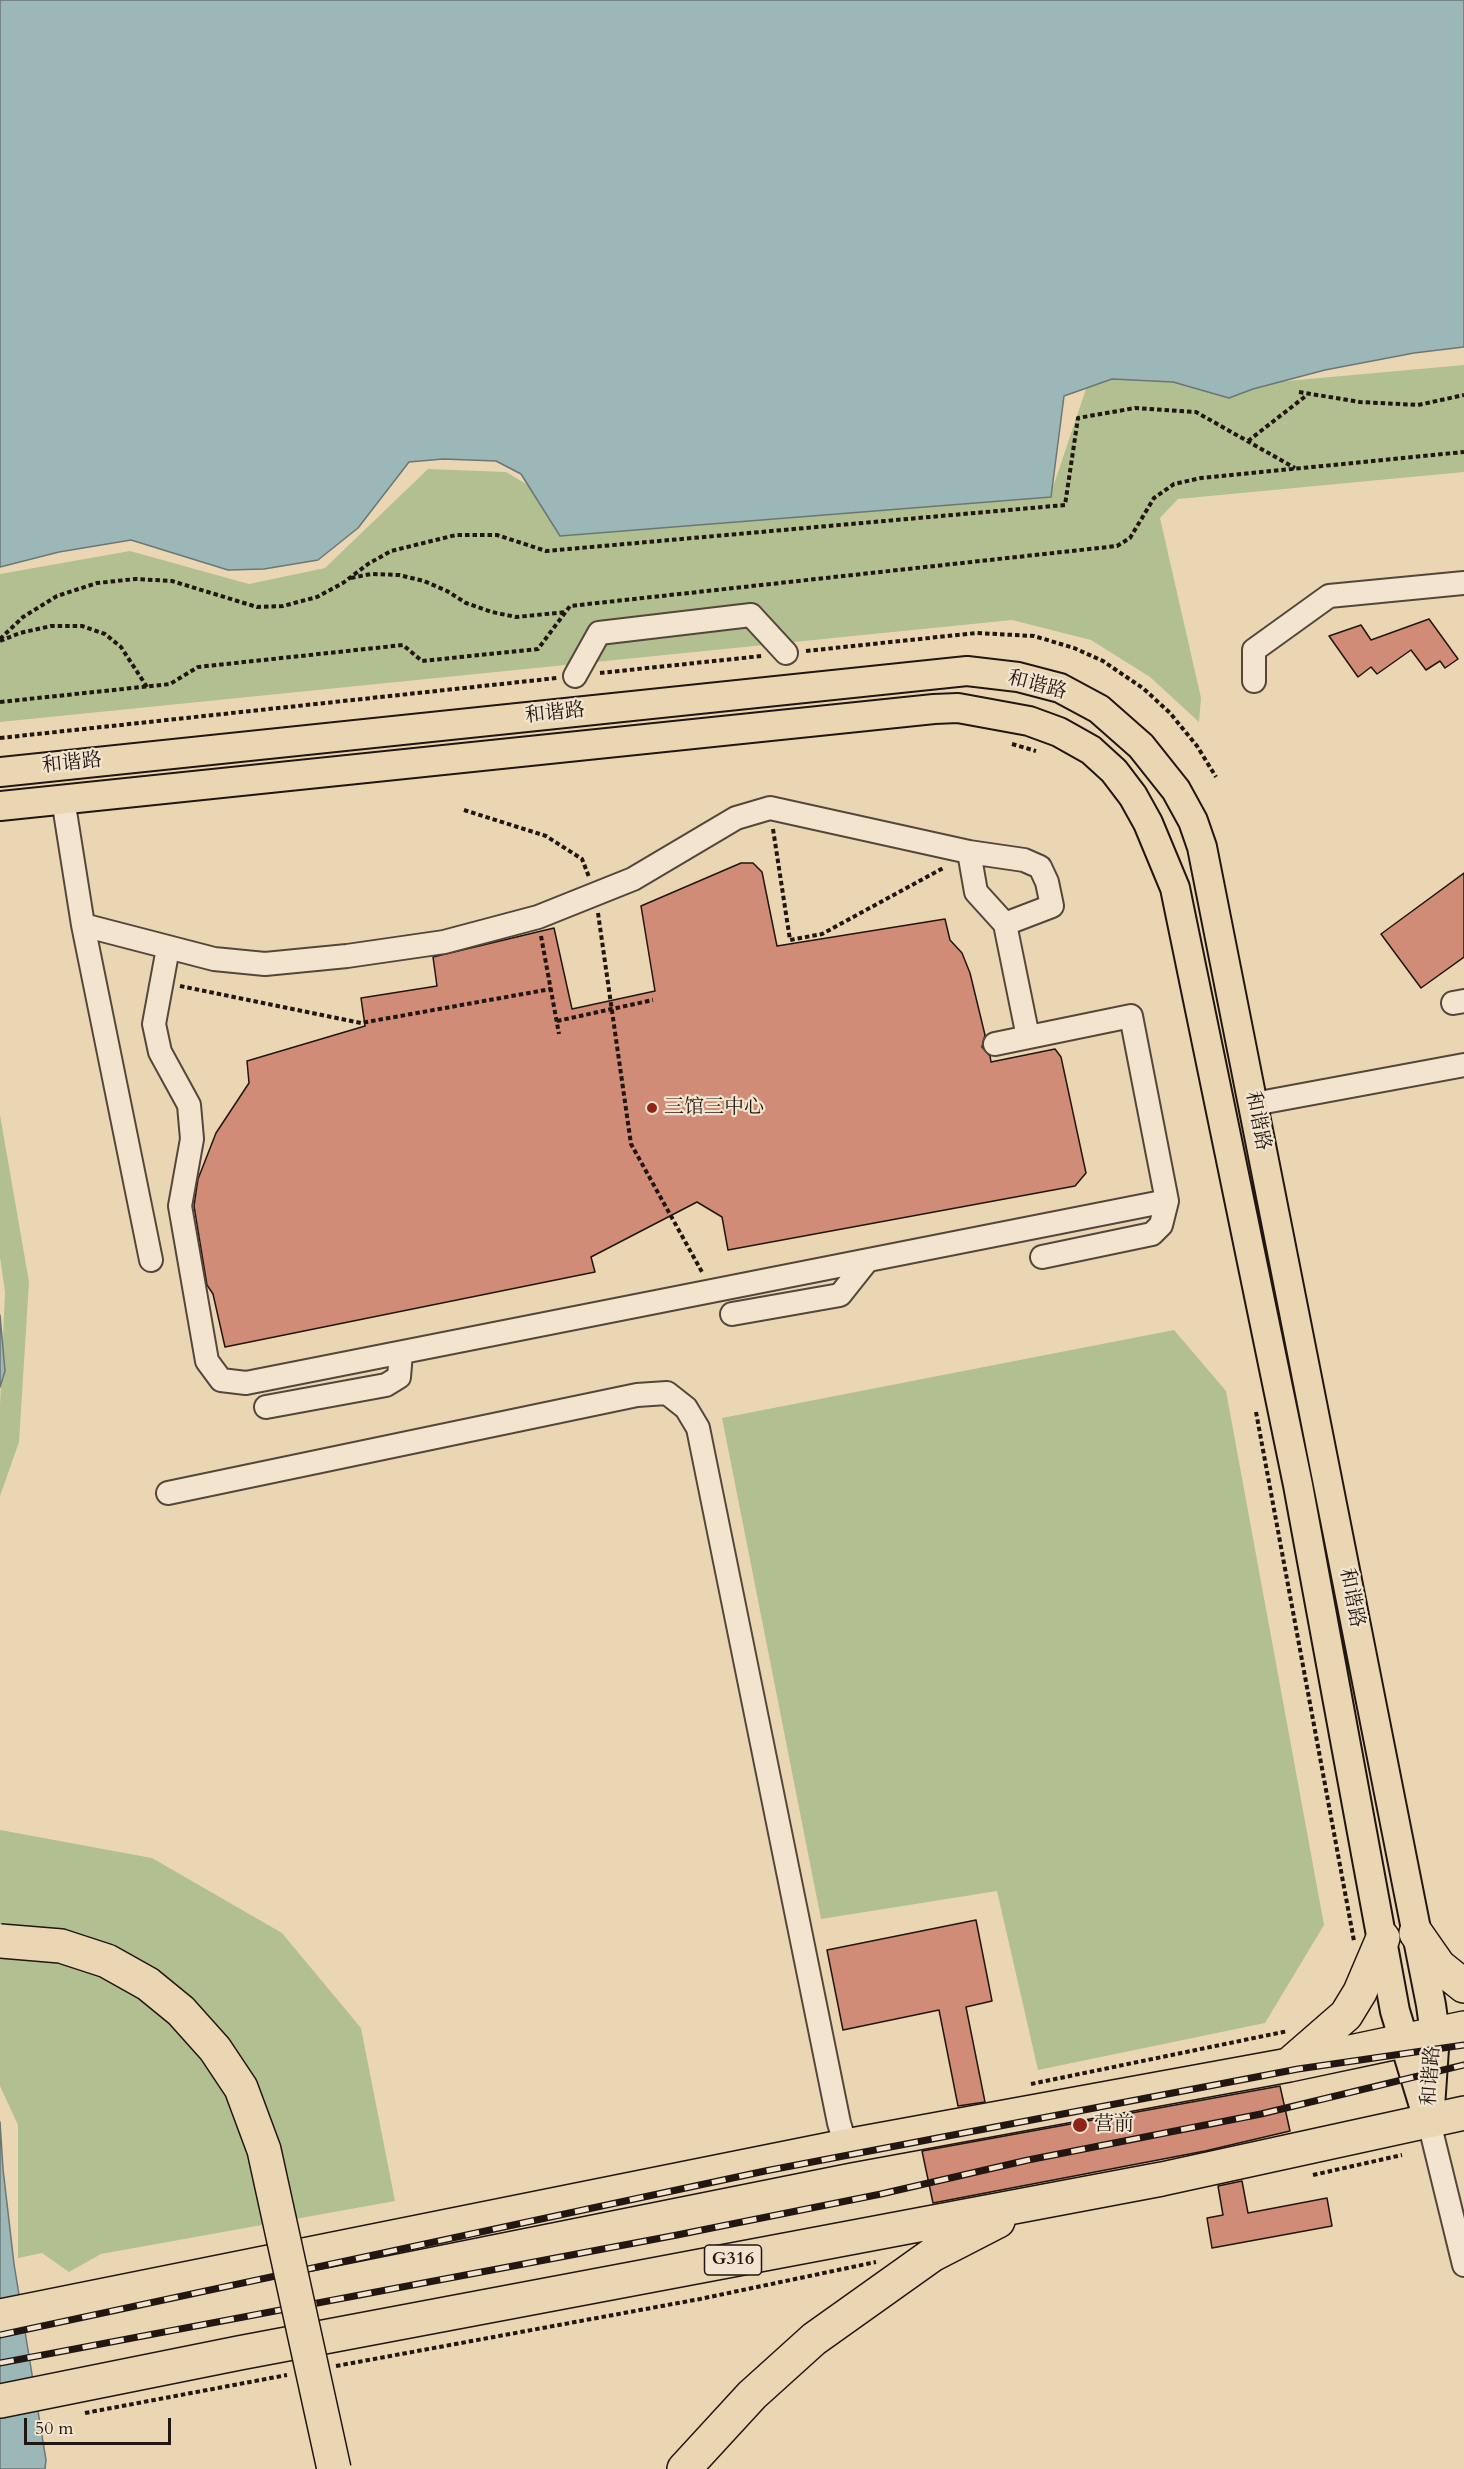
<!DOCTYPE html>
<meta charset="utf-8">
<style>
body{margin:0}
#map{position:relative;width:1464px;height:2469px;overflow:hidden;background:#ebd6b4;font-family:Cardo,serif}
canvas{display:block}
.scale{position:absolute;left:24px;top:2418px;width:147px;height:27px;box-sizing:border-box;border:3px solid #211611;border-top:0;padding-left:8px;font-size:18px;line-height:21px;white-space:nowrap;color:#211611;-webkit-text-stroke:4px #f2e4ce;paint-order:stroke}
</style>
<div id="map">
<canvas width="1464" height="2469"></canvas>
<div class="scale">50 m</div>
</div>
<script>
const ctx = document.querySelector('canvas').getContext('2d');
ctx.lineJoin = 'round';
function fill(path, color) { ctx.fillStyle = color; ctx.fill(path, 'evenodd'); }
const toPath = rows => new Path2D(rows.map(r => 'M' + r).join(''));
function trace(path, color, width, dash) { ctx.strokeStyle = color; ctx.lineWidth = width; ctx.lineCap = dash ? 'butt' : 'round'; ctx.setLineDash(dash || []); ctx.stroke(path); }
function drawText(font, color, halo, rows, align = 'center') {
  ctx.font = font + ' Cardo,"Noto Serif SC",serif'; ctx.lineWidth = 4.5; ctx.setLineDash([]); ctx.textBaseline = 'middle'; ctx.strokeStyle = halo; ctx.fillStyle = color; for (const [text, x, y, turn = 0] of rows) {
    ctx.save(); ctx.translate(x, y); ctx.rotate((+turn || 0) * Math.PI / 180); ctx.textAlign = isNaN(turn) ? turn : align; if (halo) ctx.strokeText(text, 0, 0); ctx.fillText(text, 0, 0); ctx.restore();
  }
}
fill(toPath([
 [1464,365,1464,472,1178,499,1160,518,1201,698,1199,722,1150,677,1091,640,1012,620,0,722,0,574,130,551,249,584,325,568,428,469,506,472,587,520,1052,490,1090,377,1242,385],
 [0,1115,29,1282,19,1442,0,1496,0,1406,5,1292,0,1257],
 [1174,1330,1226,1391,1324,1925,1265,2023,1038,2070,997,1891,821,1919,722,1418],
 [0,1830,152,1858,282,1933,361,2028,395,2201,101,2254,69,2272,42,2253,18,2258,18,2125,0,2086]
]), '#b2bf91');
const water = toPath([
 [0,0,1464,0,1464,347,1414,353,1325,370,1253,389,1229,398,1173,382,1112,379,1064,396,1051,497,560,536,521,474,496,461,443,459,409,462,358,528,318,560,264,569,228,570,131,540,59,552,0,567,0,0],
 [0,1315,5,1371,0,1387,0,1315],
 [0,2122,3,2169,14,2264,46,2460,45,2469,0,2469,0,2122]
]);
fill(water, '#9cb7b7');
trace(water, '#6b7775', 1.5);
const building = toPath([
 [1429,619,1458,659,1445,668,1440,661,1426,670,1411,650,1377,674,1371,667,1358,677,1329,636,1361,625,1371,640,1429,619],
 [741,863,753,863,762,872,777,946,945,919,950,940,962,953,970,973,985,1035,982,1047,990,1056,991,1062,1055,1049,1061,1057,1086,1173,1075,1186,728,1250,722,1217,697,1202,591,1257,595,1272,225,1347,213,1294,207,1285,194,1206,198,1179,216,1133,249,1083,247,1061,365,1026,361,998,437,986,433,957,554,928,572,1009,655,991,641,906,741,863],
 [1464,873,1464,957,1421,988,1381,934,1464,873],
 [976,1920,992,2001,966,2007,985,2102,958,2106,939,2010,843,2030,827,1950,976,1920],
 [1280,2086,1290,2131,1205,2151,933,2203,922,2151,1280,2086],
 [1242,2181,1248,2213,1327,2198,1332,2226,1212,2248,1207,2218,1223,2215,1218,2186,1242,2181]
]);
fill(building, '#d08c76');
trace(building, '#211611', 1.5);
const minor = toPath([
 [575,676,599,633,751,615,786,653],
 [1254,681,1254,650,1329,596,1464,583],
 [63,799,83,925,151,1260],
 [969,852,1024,860,1040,867,1047,882,1052,906,1005,924],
 [83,925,214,959,265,964,347,956,444,942,538,917,633,879,736,818,770,808,969,852,976,892,1005,924,1028,1037],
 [168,948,154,1024,160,1052,189,1105,192,1139,180,1206,207,1361,221,1380,246,1383,1167,1201,1131,1016,995,1044],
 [1453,1003,1464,1001],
 [1254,1104,1464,1065],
 [1042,1257,1152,1234,1161,1225,1167,1201],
 [732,1314,840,1295,867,1261],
 [266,1407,386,1385,399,1377,401,1353],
 [168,1493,637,1395,667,1393,686,1408,698,1428,839,2123,846,2146],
 [1429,2122,1464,2265]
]);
const major = toPath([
 [0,772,967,671,1018,677,1060,688,1099,709,1141,746,1176,790,1193,821,1202,847,1431,2005,1435,2034,1429,2122],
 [0,806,934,709,958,708,1029,721,1059,732,1091,750,1114,771,1133,796,1148,823,1175,888,1298,1485,1395,2011,1424,2106]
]);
const highway = toPath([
 [1416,1933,1439,1966,1464,1986],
 [1292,2062,1346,2015,1360,1992,1383,1938],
 [0,2316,846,2146,1289,2065,1464,2028],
 [0,2401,239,2353,1162,2179,1464,2113],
 [684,2469,752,2395,814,2339,932,2255,998,2221]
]);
trace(minor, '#54463a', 26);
trace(major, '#211611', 32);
trace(highway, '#211611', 36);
trace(toPath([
 [1299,392,1360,402,1418,405,1464,395],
 [1248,441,1307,395],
 [351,578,371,574,399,575,424,581,447,591,466,603,492,612,516,617,566,612],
 [0,639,23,617,57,596,97,583,136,579,172,581,257,607,283,606,317,597,343,583,368,564,391,551,456,535,497,535,546,551,1065,505,1078,418,1135,408,1196,412,1295,468],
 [0,641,20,633,51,626,82,626,105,634,121,647,147,687],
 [806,651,976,633,1034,636,1074,648,1103,661,1144,689,1170,713,1197,746,1216,777],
 [600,673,762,656],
 [0,702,170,684,198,667,403,645,422,661,538,649,570,606,1117,546,1130,538,1154,498,1174,484,1201,478,1464,452],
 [0,738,557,678],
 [1012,744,1036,751],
 [464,810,546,836,582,859,589,877],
 [773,829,790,940,822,934,945,867],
 [598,913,631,1144,702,1272],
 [541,936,559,1034],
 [180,986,361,1023,551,989],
 [1256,1412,1354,1941],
 [1031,2084,1288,2031],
 [1313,2175,1402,2155],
 [336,2366,700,2299,876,2262],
 [85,2413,287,2375]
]), '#211611', 4, [4.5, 3]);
trace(minor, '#f2e4ce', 22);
trace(major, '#ebd6b4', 28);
trace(highway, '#ebd6b4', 33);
const rail = toPath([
 [0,2335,765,2171,1298,2069,1464,2045],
 [0,2363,677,2235,881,2194,1028,2160,1261,2114,1464,2065]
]);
trace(rail, '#211611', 7);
trace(rail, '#f2e4ce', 4.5, [14]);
const highwayBridge = toPath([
 [0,1941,61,1946,107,1961,148,1984,181,2011,215,2049,241,2088,264,2150,334,2469]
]);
trace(highwayBridge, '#211611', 36, []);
trace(toPath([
 [557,1021,653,1000]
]), '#211611', 4, [4.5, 3]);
trace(highwayBridge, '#ebd6b4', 33);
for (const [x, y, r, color] of [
 [652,1108,6,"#8f2418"],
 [1080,2125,8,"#8f2418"]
]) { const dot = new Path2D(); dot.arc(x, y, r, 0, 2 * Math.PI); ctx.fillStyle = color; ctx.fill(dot); trace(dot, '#f2e4ce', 2); }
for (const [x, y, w] of [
 [733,2260,57]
]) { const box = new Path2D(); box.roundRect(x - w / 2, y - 15, w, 30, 4.5); ctx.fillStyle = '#f2e4ce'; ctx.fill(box); trace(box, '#211611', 1.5); }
drawText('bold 18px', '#211611', null, [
 ["G316",733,2260]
]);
drawText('20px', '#211611', '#f2e4ce', [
 ["和谐路",1037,686,15],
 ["和谐路",555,714,-6],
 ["和谐路",72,764,-6],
 ["和谐路",1257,1121,79],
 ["和谐路",1351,1598,79],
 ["和谐路",1432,2076,-86]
]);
drawText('20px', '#211611', '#f2e4ce', [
 ["三馆三中心",664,1108],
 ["营前",1094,2125]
], 'left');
</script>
